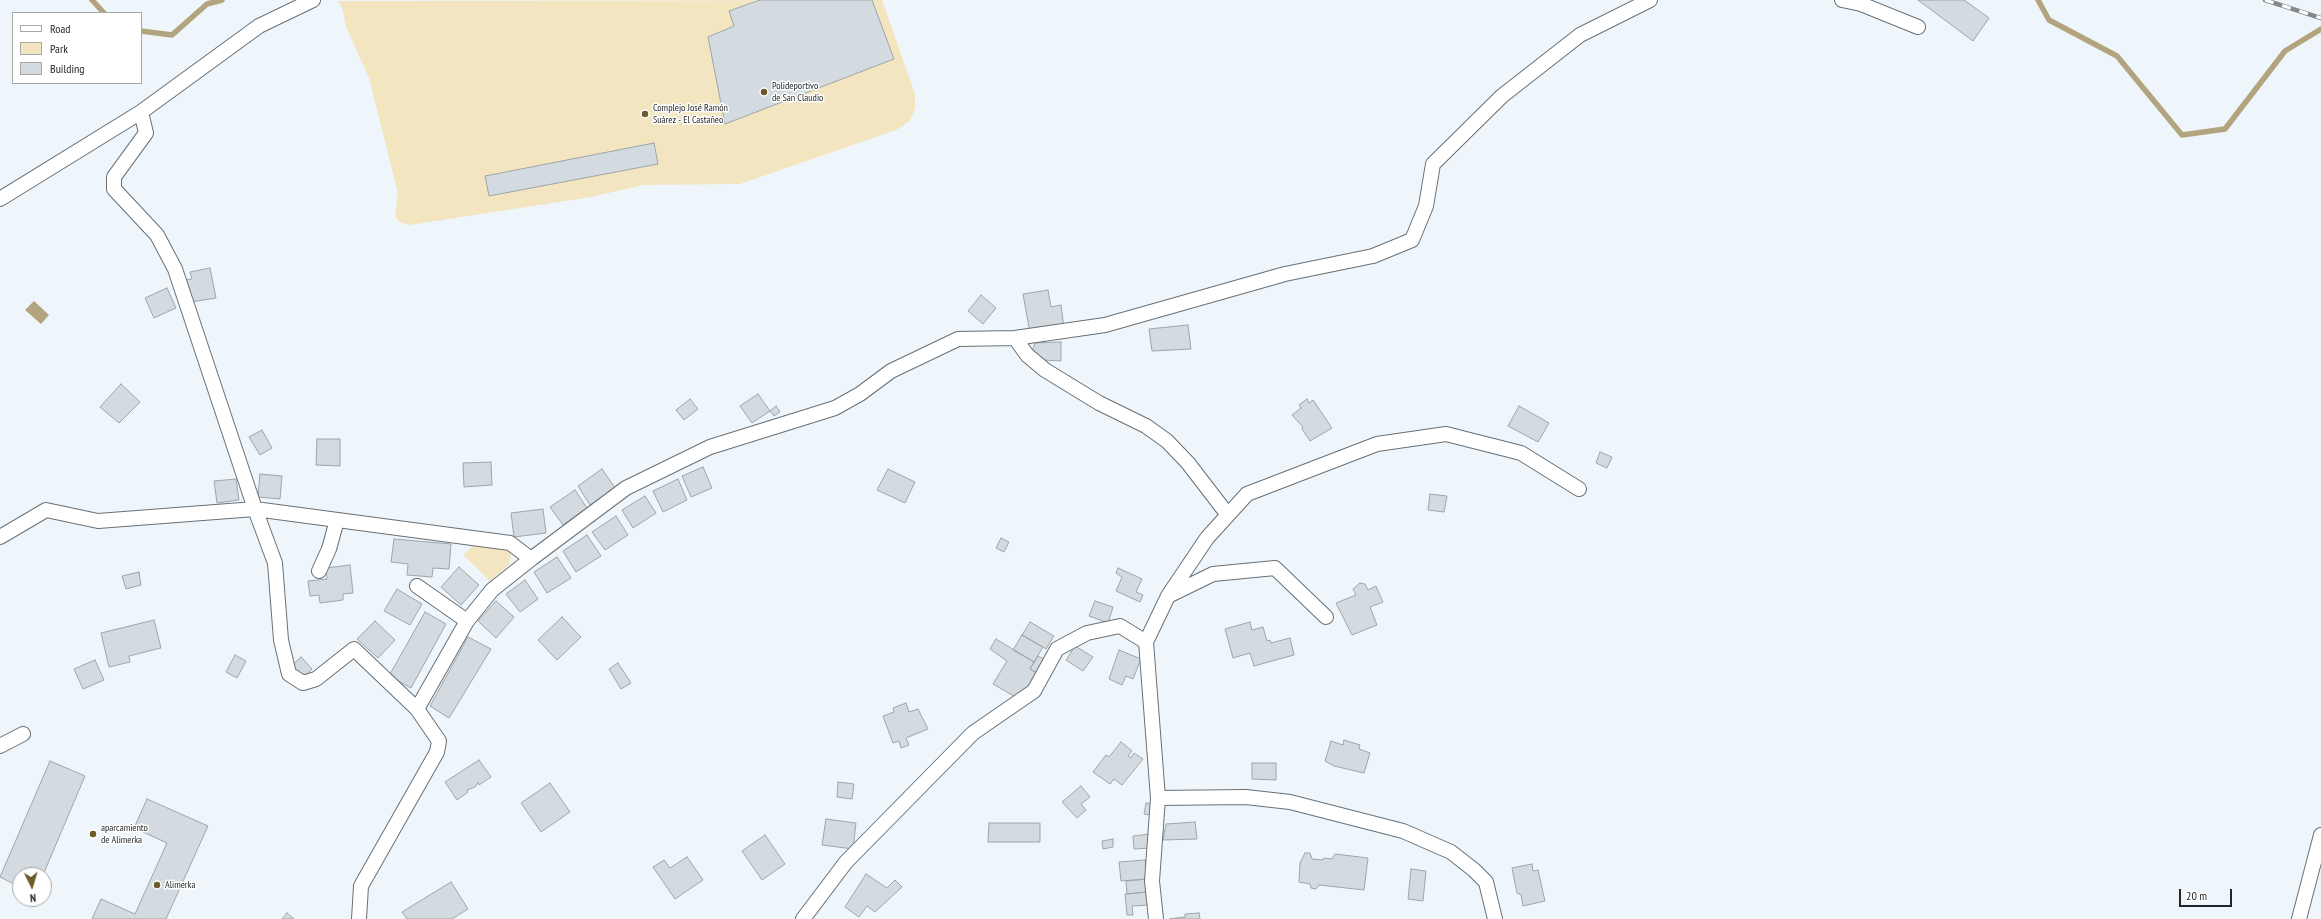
<!DOCTYPE html>
<meta charset="utf-8">
<style>
body{margin:0}
#map{position:relative;width:2321px;height:919px;overflow:hidden;background:#eef6fb;font-family:"PT Sans Narrow",sans-serif}
canvas{display:block}
.legend{position:absolute;left:12px;top:12px;width:130px;height:72px;box-sizing:border-box;background:#fff;border:1px solid #a7a9a9;margin:0;padding:5px 7px;list-style:none;font-size:12px;color:#242729}
.legend li{display:flex;align-items:center;gap:8px;height:20px}
.legend b{width:20px;border:1px solid #a7a9a9}
.north{position:absolute;left:12px;top:867px;width:40px;height:40px;box-sizing:border-box;background:#fff;border:1px solid #a7a9a9;border-radius:50%;rotate:175deg;font-size:11px;font-weight:700;line-height:16px;text-align:center;color:#242729}
.north::after{content:'';display:block;margin:auto;width:14px;height:18px;background:#6d5a29;clip-path:polygon(50% 0,100% 100%,50% 72%,0 100%)}
.scale{position:absolute;left:2179px;top:889px;width:53px;height:18px;box-sizing:border-box;border:2px solid #242729;border-top:0;padding-left:5px;font-size:12px;line-height:14px;white-space:nowrap;color:#242729;-webkit-text-stroke:3px #fff;paint-order:stroke}
</style>
<div id="map">
<canvas width="2321" height="919"></canvas>
<ul class="legend">
<li><b style="height:5px;background:#fff"></b>Road</li>
<li><b style="height:11px;background:#f3e5c0"></b>Park</li>
<li><b style="height:11px;background:#d3dbe0"></b>Building</li>
</ul>
<div class="north">N</div>
<div class="scale">20 m</div>
</div>
<script>
const ctx = document.querySelector('canvas').getContext('2d');
ctx.lineJoin = 'round';
function fill(path, color) { ctx.fillStyle = color; ctx.fill(path, 'evenodd'); }
const toPath = rows => new Path2D(rows.map(r => 'M' + r).join(''));
function trace(path, color, width, dash) { ctx.strokeStyle = color; ctx.lineWidth = width; ctx.lineCap = dash ? 'butt' : 'round'; ctx.setLineDash(dash || []); ctx.stroke(path); }
function drawText(font, color, halo, rows, align = 'center') {
  ctx.font = font + ' "PT Sans Narrow",sans-serif'; ctx.lineWidth = 3; ctx.setLineDash([]); ctx.textBaseline = 'middle'; ctx.strokeStyle = halo; ctx.fillStyle = color; for (const [text, x, y, turn = 0] of rows) {
    ctx.save(); ctx.translate(x, y); ctx.rotate((+turn || 0) * Math.PI / 180); ctx.textAlign = isNaN(turn) ? turn : align; if (halo) ctx.strokeText(text, 0, 0); ctx.fillText(text, 0, 0); ctx.restore();
  }
}
fill(toPath([
 [882,0,915,94,915,108,910,121,896,130,740,184,644,185,591,197,409,225,399,222,395,216,398,193,369,78,346,27,343,11,338,1],
 [475,544,506,548,511,552,509,565,490,581,463,555]
]), '#f3e5c0');
fill(toPath([
 [34,301,49,315,41,324,25,310]
]), '#b2a47f');
trace(toPath([
 [92,0,104,13],
 [2038,0,2049,20,2117,56,2182,135,2225,129,2285,51,2321,29],
 [141,31,172,35,207,4,222,0]
]), '#b2a47f', 5.5);
const building = toPath([
 [760,0,872,0,894,59,725,124,708,37,734,26,729,11,760,0],
 [1918,0,1964,0,1989,18,1973,41,1918,0],
 [654,143,658,164,489,196,485,176,654,143],
 [210,268,216,298,191,302,184,280,192,279,190,272,210,268],
 [167,288,176,308,154,318,145,298,167,288],
 [1048,290,1051,307,1061,305,1064,328,1030,333,1023,294,1048,290],
 [981,295,996,308,983,324,968,311,981,295],
 [1188,325,1191,349,1152,351,1149,329,1188,325],
 [1061,342,1061,361,1042,360,1032,351,1035,343,1061,342],
 [121,384,140,402,119,423,100,407,121,384],
 [758,394,770,411,752,423,740,406,758,394],
 [690,399,698,409,684,420,676,410,690,399],
 [1307,399,1309,403,1313,400,1332,428,1310,441,1302,429,1303,427,1292,415,1301,408,1299,405,1307,399],
 [776,406,780,412,774,416,770,411,776,406],
 [1519,406,1549,423,1538,442,1508,426,1519,406],
 [262,430,272,448,260,455,249,437,262,430],
 [317,439,340,439,340,466,316,465,317,439],
 [1600,452,1612,457,1607,468,1596,463,1600,452],
 [491,462,492,485,464,487,463,463,491,462],
 [703,467,712,488,691,497,682,476,703,467],
 [602,469,615,488,590,505,578,486,602,469],
 [888,469,915,482,905,503,877,490,888,469],
 [260,474,282,476,280,499,258,497,260,474],
 [236,479,239,500,217,503,214,481,236,479],
 [678,479,687,500,663,512,653,491,678,479],
 [575,490,587,508,563,525,550,507,575,490],
 [1430,494,1447,496,1444,512,1428,510,1430,494],
 [645,496,656,513,633,528,622,510,645,496],
 [543,509,546,533,514,537,511,513,543,509],
 [616,516,628,535,605,550,592,532,616,516],
 [587,535,601,556,576,572,563,551,587,535],
 [1001,538,1009,542,1004,552,996,548,1001,538],
 [394,539,451,544,449,569,433,568,432,577,407,575,408,564,391,562,394,539],
 [557,557,571,578,547,593,534,572,557,557],
 [350,565,353,593,343,594,343,600,320,603,319,595,310,596,308,581,327,579,326,568,350,565],
 [459,567,479,585,461,605,441,587,459,567],
 [1118,568,1142,579,1136,592,1143,595,1140,602,1116,591,1122,577,1116,573,1118,568],
 [139,572,141,585,126,589,122,576,139,572],
 [525,580,538,599,520,612,506,594,525,580],
 [1360,583,1365,584,1368,590,1376,586,1383,602,1370,607,1377,625,1352,635,1336,603,1356,595,1353,589,1360,583],
 [397,589,422,604,410,625,384,611,397,589],
 [496,601,514,617,496,638,478,621,496,601],
 [1095,601,1113,607,1108,623,1089,616,1095,601],
 [425,612,446,624,411,688,389,676,425,612],
 [562,617,581,637,557,660,538,640,562,617],
 [154,620,161,648,129,656,130,662,109,667,101,633,154,620],
 [375,621,395,640,378,658,357,639,375,621],
 [1030,622,1054,636,1046,649,1022,635,1030,622],
 [1250,622,1252,630,1263,627,1267,641,1270,640,1271,643,1290,638,1294,655,1254,666,1250,653,1233,658,1225,629,1250,622],
 [1022,635,1043,647,1034,662,1013,650,1022,635],
 [468,637,491,649,449,718,430,706,468,637],
 [996,639,1034,662,1030,669,1040,675,1019,699,993,684,1007,661,990,649,996,639],
 [1075,646,1093,657,1083,671,1066,660,1075,646],
 [1119,650,1141,659,1133,679,1126,676,1122,685,1109,679,1119,650],
 [235,655,246,661,237,678,226,672,235,655],
 [1038,656,1048,661,1040,675,1030,669,1038,656],
 [301,657,312,669,304,677,292,665,301,657],
 [95,660,104,680,83,689,74,669,95,660],
 [618,663,631,683,621,689,609,669,618,663],
 [906,703,909,712,918,709,928,729,906,738,909,745,901,748,899,741,893,743,883,716,894,712,893,708,906,703],
 [1344,740,1360,745,1359,749,1370,753,1364,773,1334,766,1325,761,1331,741,1343,745,1344,740],
 [1121,742,1132,751,1128,756,1131,758,1134,753,1143,759,1122,785,1114,779,1110,784,1093,772,1106,755,1109,757,1121,742],
 [479,760,491,777,479,785,478,782,475,787,467,790,468,792,457,800,445,782,479,760],
 [50,761,85,776,43,875,20,875,20,887,0,877,50,761],
 [1252,763,1276,763,1276,780,1252,779,1252,763],
 [838,782,854,784,852,799,837,797,838,782],
 [550,783,570,812,541,832,521,803,550,783],
 [1081,786,1090,797,1081,804,1086,810,1077,818,1062,802,1081,786],
 [147,799,208,826,166,919,92,919,101,899,135,914,167,843,134,828,147,799],
 [1146,803,1153,804,1150,815,1144,814,1146,803],
 [826,819,856,823,853,849,822,845,826,819],
 [1195,822,1197,839,1163,840,1166,824,1195,822],
 [989,823,1040,823,1040,842,988,842,989,823],
 [1150,834,1151,848,1134,849,1133,836,1150,834],
 [765,835,785,864,762,880,742,851,765,835],
 [1113,839,1113,847,1103,849,1102,841,1113,839],
 [1305,853,1310,853,1312,859,1323,860,1324,858,1332,859,1335,854,1368,858,1364,890,1319,885,1316,889,1311,888,1310,884,1299,882,1300,863,1305,853],
 [687,857,703,880,675,899,653,867,664,860,670,868,687,857],
 [1145,860,1147,879,1121,881,1119,862,1145,860],
 [1532,864,1533,871,1538,870,1545,901,1523,906,1521,895,1517,893,1512,868,1532,864],
 [1411,869,1426,871,1423,901,1408,899,1411,869],
 [866,874,887,888,895,880,902,887,875,912,867,906,859,917,845,907,866,874],
 [1147,879,1148,892,1127,894,1126,881,1147,879],
 [451,882,468,909,452,919,407,919,402,912,451,882],
 [1148,892,1149,905,1132,906,1133,915,1127,915,1125,894,1148,892],
 [287,913,294,919,282,919,287,913],
 [1199,913,1200,919,1169,919,1185,917,1185,914,1199,913]
]);
fill(building, '#d3dbe0');
trace(building, '#9ea5aa', 1);
const street = toPath([
 [1842,0,1861,4,1918,27],
 [141,112,146,133,114,177,114,189,157,235,175,269,255,509,275,563,281,640,289,674,303,683,316,679,354,649,417,709],
 [0,199,141,112,259,26,313,0],
 [1015,338,1027,355,1045,370,1099,403,1146,426,1167,441,1188,463,1228,515],
 [0,537,46,510,98,521,255,509,510,543,531,559,492,590,467,621,417,709,439,741,437,752,361,886,359,919],
 [531,559,626,488,710,447,835,408,860,394,891,371,958,339,1015,338,1105,325,1285,274,1373,256,1412,240,1426,206,1433,164,1502,96,1580,35,1650,0],
 [319,571,329,549,337,520],
 [417,586,467,621],
 [1168,596,1207,538,1247,494,1377,444,1446,434,1521,453,1579,489],
 [1146,642,1168,596,1213,574,1275,568,1326,617],
 [0,746,23,734],
 [1158,798,1246,797,1290,802,1403,831,1451,852,1474,870,1486,882,1495,919],
 [803,919,846,862,973,733,1034,691,1057,649,1087,633,1120,626,1146,642,1158,798,1152,881,1156,919],
 [2299,919,2321,835]
]);
trace(street, '#697075', 16);
trace(street, '#fff', 14);
const rail = toPath([
 [2265,0,2321,18]
]);
trace(rail, '#83898c', 4.5);
trace(rail, '#fff', 3, [9]);
for (const [x, y, r, color] of [
 [764,92,4,"#6d5a29"],
 [645,114,4,"#6d5a29"],
 [93,834,4,"#6d5a29"],
 [157,885,4,"#6d5a29"]
]) { const dot = new Path2D(); dot.arc(x, y, r, 0, 2 * Math.PI); ctx.fillStyle = color; ctx.fill(dot); trace(dot, '#fff', 1.5); }
drawText('10px', '#242729', '#fff', [
 ["Polideportivo",772,86],
 ["de San Claudio",772,98],
 ["Complejo José Ramón",653,108],
 ["Suárez - El Castañeo",653,120],
 ["aparcamiento",101,828],
 ["de Alimerka",101,840],
 ["Alimerka",165,885]
], 'left');
</script>
